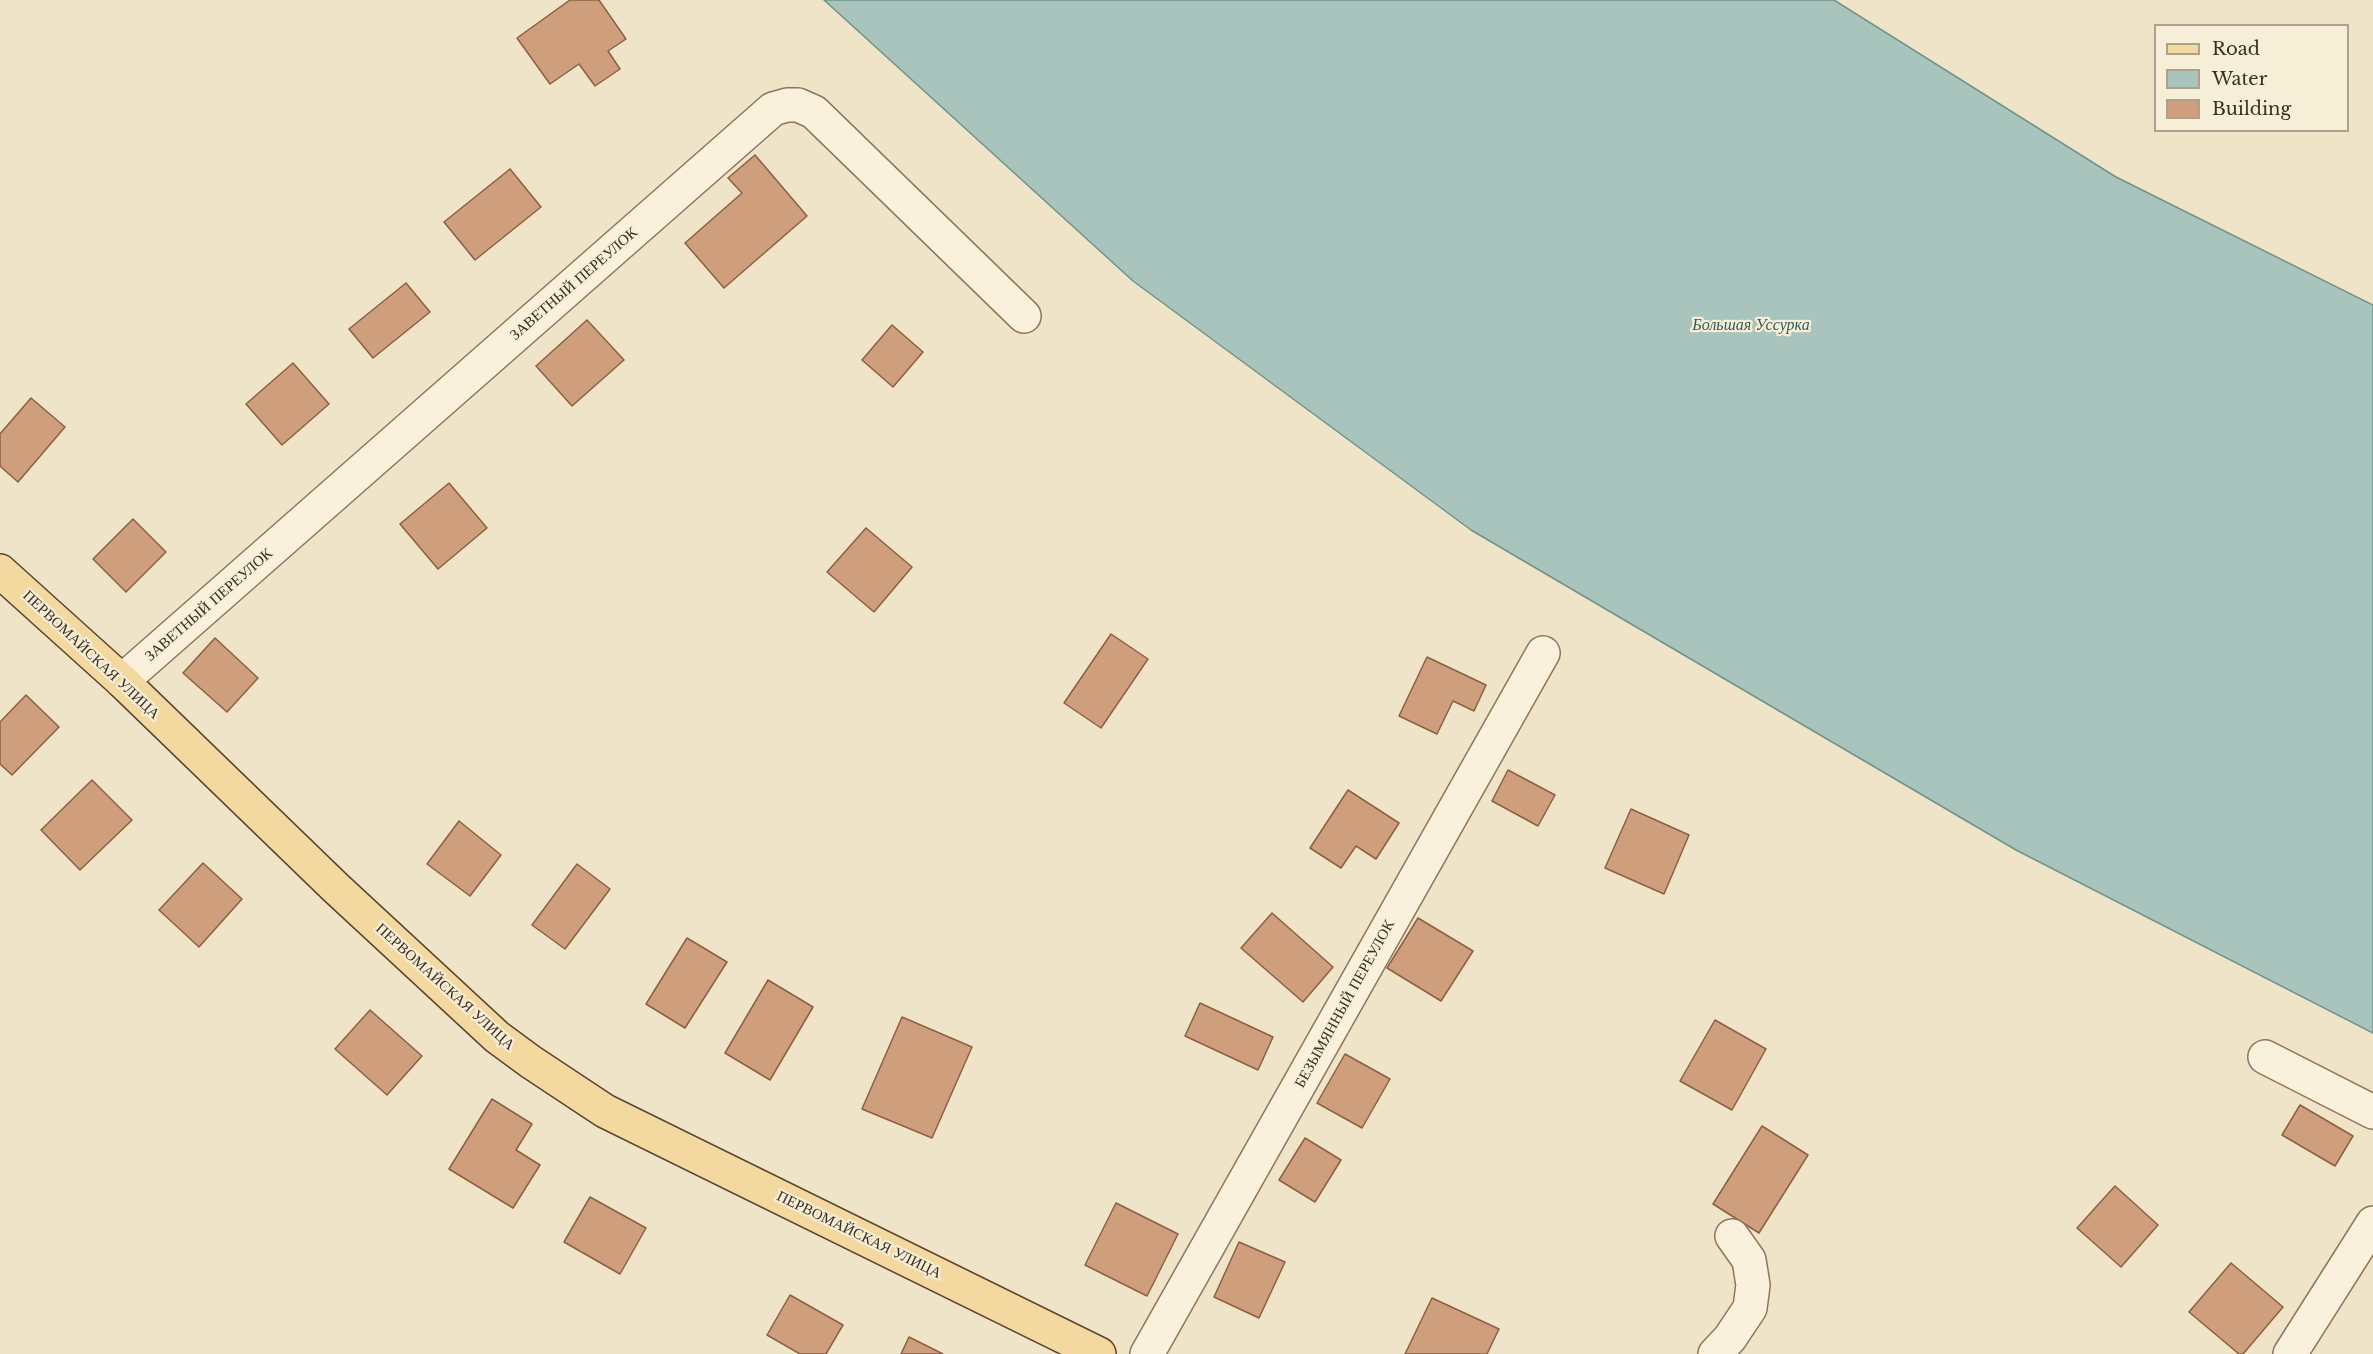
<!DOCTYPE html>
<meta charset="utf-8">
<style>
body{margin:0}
#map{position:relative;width:2373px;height:1354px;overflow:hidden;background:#f0e4c8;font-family:"Libre Baskerville",serif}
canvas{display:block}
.legend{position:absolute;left:2154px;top:24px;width:195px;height:108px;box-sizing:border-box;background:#f7eed8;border:2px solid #ada18e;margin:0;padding:8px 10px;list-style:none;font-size:18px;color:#3d2e20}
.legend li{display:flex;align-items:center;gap:12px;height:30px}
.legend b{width:30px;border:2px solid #ada18e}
</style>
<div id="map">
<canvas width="2373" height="1354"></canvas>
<ul class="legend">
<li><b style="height:8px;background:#f3d9a0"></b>Road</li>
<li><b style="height:16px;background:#a9c4bc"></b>Water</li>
<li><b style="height:16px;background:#cf9f7d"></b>Building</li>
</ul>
</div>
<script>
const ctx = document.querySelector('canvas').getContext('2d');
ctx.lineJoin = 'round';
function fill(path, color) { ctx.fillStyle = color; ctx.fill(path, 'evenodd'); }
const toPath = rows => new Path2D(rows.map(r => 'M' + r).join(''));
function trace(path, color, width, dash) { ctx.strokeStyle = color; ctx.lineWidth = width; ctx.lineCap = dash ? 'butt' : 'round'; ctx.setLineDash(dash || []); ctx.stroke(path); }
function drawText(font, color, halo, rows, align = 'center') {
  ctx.font = font + ' "Libre Baskerville",serif'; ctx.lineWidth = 4.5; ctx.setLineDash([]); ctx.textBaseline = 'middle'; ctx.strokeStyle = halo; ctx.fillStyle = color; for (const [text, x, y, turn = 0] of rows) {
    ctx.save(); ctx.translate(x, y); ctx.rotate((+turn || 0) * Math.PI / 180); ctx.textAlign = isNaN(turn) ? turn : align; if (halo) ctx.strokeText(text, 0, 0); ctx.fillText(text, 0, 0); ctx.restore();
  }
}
const water = toPath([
 [824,0,1834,0,2116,177,2373,305,2373,1033,2016,850,1471,530,1133,281,824,0]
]);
fill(water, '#a9c4bc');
trace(water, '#6f938a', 1.5);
const building = toPath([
 [570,0,599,0,626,39,608,51,620,69,595,86,579,64,550,84,517,38,570,0],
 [755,155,807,216,724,288,685,243,742,193,728,178,755,155],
 [510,169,541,207,475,260,444,222,510,169],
 [406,283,430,312,373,358,349,329,406,283],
 [587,320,624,360,572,406,536,366,587,320],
 [892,325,923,352,893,387,862,360,892,325],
 [293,363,329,404,282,445,246,404,293,363],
 [31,398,65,427,18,482,0,466,0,434,31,398],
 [449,483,487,528,438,569,400,524,449,483],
 [133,519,166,552,126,592,93,559,133,519],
 [866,528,912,567,874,612,827,572,866,528],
 [1111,634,1148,659,1101,728,1064,703,1111,634],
 [215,638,258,678,227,712,183,673,215,638],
 [1427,657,1486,685,1474,711,1453,701,1437,734,1399,716,1427,657],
 [26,695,59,727,12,775,0,764,0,722,26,695],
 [1508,770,1555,795,1538,826,1492,801,1508,770],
 [92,780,132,820,80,870,41,830,92,780],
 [1348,790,1399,823,1376,859,1356,846,1341,868,1310,848,1348,790],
 [1631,809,1689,835,1664,894,1605,868,1631,809],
 [459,821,501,855,470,896,427,864,459,821],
 [203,863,242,899,199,947,159,910,203,863],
 [577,864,610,889,565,949,532,925,577,864],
 [1272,913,1333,967,1303,1002,1241,948,1272,913],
 [1418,918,1473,951,1441,1001,1387,968,1418,918],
 [687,938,727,962,685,1028,646,1004,687,938],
 [768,980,813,1007,770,1080,725,1053,768,980],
 [1200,1003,1273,1037,1258,1070,1185,1036,1200,1003],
 [370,1010,422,1056,387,1095,335,1049,370,1010],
 [902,1017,972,1047,932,1138,862,1109,902,1017],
 [1715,1020,1766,1049,1732,1110,1680,1081,1715,1020],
 [1345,1054,1390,1079,1362,1128,1317,1103,1345,1054],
 [492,1099,532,1124,516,1150,540,1165,513,1208,449,1169,492,1099],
 [2300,1105,2353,1136,2335,1166,2282,1135,2300,1105],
 [1762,1126,1808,1155,1759,1233,1713,1204,1762,1126],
 [1305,1138,1341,1160,1315,1202,1279,1180,1305,1138],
 [2115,1186,2158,1225,2121,1267,2077,1228,2115,1186],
 [590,1197,646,1228,620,1274,564,1242,590,1197],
 [1116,1203,1178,1234,1147,1296,1085,1265,1116,1203],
 [1239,1242,1285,1262,1259,1318,1214,1297,1239,1242],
 [2231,1263,2283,1307,2243,1354,2239,1354,2189,1312,2231,1263],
 [790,1295,843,1325,826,1354,800,1354,767,1335,790,1295],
 [1432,1298,1499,1329,1487,1354,1405,1354,1432,1298],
 [909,1337,943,1354,901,1354,909,1337]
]);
fill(building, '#cf9f7d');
trace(building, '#8d5f41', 1.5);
const minor = toPath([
 [122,681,773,109,787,105,798,105,814,112,1024,316],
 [2265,1057,2373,1112],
 [1147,1354,1543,653],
 [1715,1354,1730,1338,1750,1308,1753,1285,1749,1260,1732,1236],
 [2290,1354,2373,1223]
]);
const major = toPath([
 [0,571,122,681,336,888,497,1037,531,1062,605,1111,1099,1354]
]);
trace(minor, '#8d765c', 36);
trace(major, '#5b4430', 36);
trace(minor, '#faf1dc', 33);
trace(major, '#f3d9a0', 33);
drawText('15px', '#3d2e20', '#f7eed8', [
 ["ЗАВЕТНЫЙ ПЕРЕУЛОК",574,284,-41],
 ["ЗАВЕТНЫЙ ПЕРЕУЛОК",209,605,-41],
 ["ПЕРВОМАЙСКАЯ УЛИЦА",91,655,43],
 ["ПЕРВОМАЙСКАЯ УЛИЦА",445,987,42],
 ["БЕЗЫМЯННЫЙ ПЕРЕУЛОК",1345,1004,-61],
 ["ПЕРВОМАЙСКАЯ УЛИЦА",859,1235,26]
]);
drawText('italic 16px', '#2f5d5a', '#f7eed8', [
 ["Большая Уссурка",1751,325]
]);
</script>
